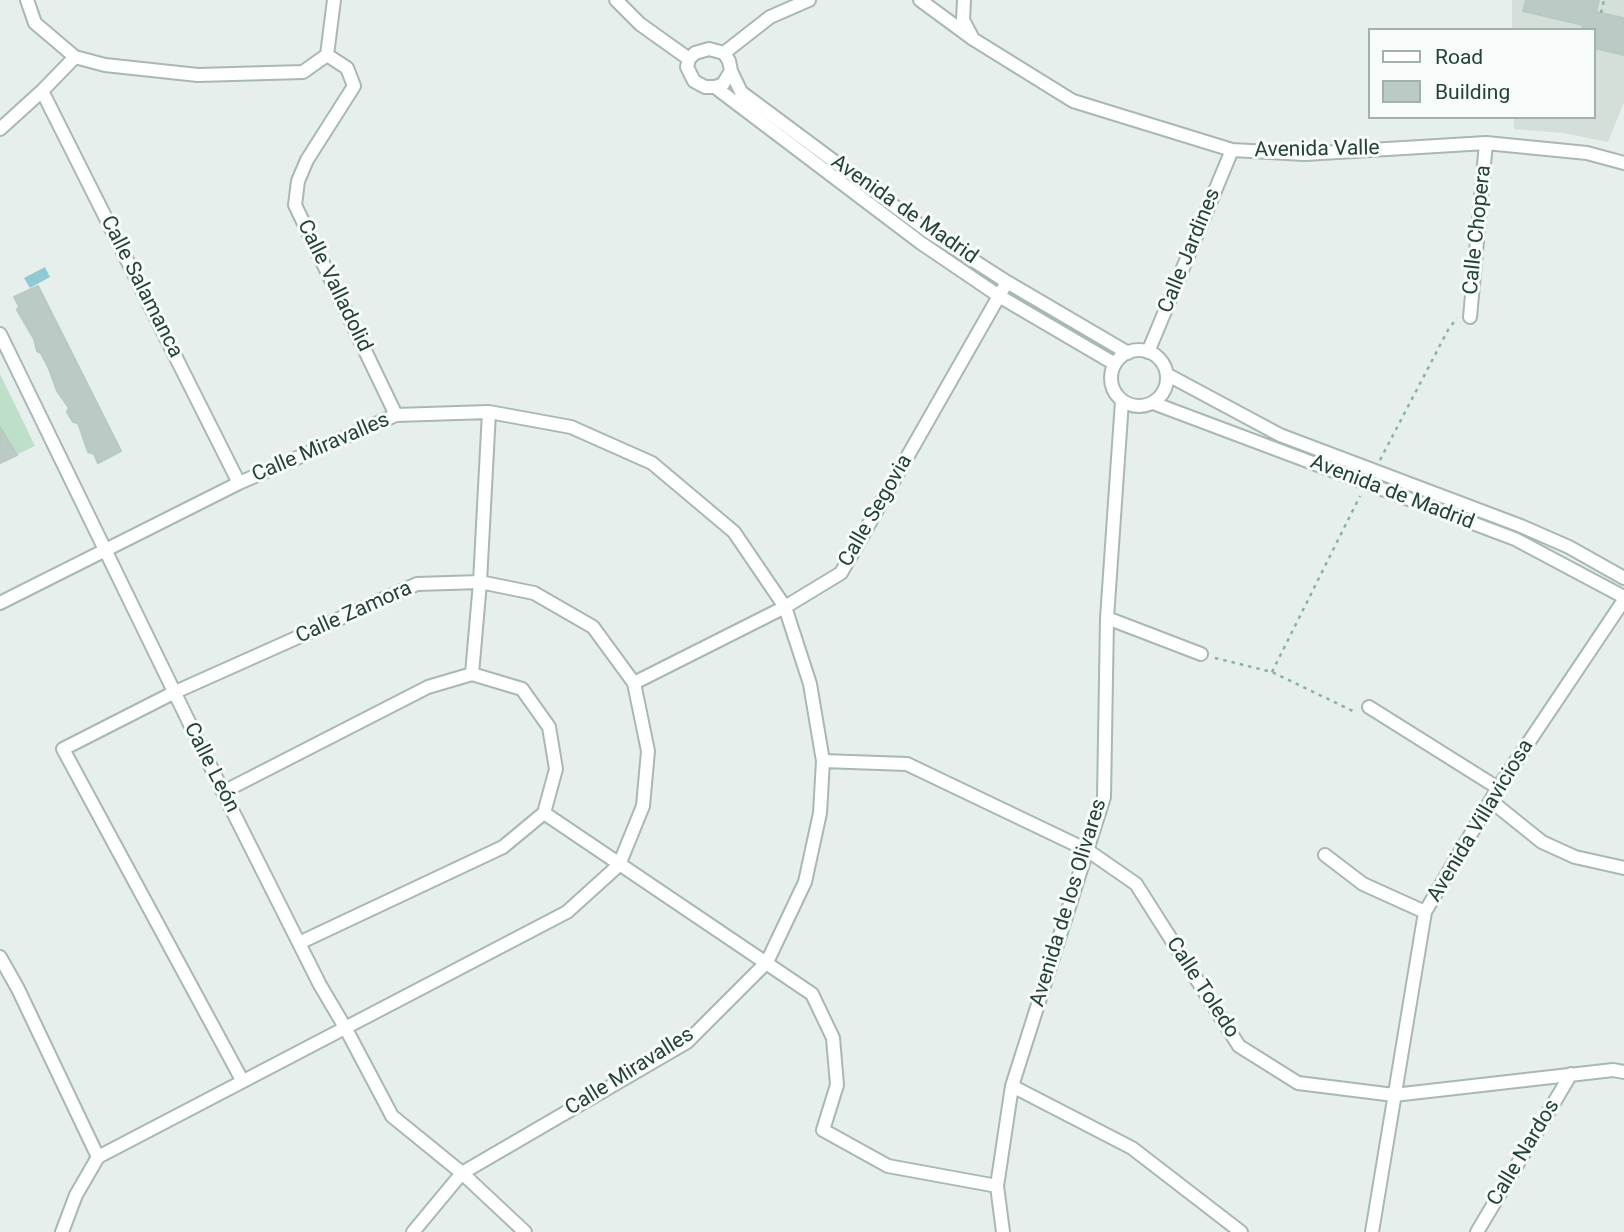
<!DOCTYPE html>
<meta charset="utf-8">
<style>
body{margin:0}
#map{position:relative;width:1624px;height:1232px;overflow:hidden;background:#e6efeb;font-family:Roboto,sans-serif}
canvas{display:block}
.legend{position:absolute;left:1368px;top:28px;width:228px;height:91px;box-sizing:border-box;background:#f7fbf9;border:2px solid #a3b1ad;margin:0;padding:9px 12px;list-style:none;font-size:21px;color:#24423a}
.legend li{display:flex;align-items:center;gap:14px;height:35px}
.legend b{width:35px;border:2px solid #a3b1ad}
</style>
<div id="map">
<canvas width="1624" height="1232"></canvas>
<ul class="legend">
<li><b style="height:9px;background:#fff"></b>Road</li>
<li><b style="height:19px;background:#bbcac4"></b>Building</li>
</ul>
</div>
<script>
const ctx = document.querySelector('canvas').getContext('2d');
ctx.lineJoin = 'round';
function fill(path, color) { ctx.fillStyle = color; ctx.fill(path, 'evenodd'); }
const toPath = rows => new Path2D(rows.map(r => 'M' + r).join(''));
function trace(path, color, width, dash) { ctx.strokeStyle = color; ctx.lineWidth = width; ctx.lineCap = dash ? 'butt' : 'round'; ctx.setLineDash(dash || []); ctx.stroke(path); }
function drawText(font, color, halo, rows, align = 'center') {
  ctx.font = font + ' Roboto,sans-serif'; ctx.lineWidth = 6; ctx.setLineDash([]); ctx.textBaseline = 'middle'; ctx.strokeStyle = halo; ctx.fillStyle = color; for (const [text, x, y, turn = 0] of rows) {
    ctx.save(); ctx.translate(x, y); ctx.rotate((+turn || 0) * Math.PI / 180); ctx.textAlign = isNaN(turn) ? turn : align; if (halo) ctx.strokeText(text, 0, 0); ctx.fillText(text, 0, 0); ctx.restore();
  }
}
fill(toPath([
 [1512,0,1624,0,1624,102,1608,142,1563,133,1514,129,1514,117,1594,117,1594,30,1512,30]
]), '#d4dfda');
fill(toPath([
 [0,374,35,446,0,463]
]), '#bfe0c8');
fill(toPath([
 [45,267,50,277,30,288,24,278]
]), '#8ec9d4');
const building = toPath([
 [1526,0,1599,0,1596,12,1624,18,1624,55,1594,48,1594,30,1582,30,1583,25,1523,11,1526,0],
 [38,286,121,451,98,463,94,454,88,452,78,423,73,422,67,412,69,408,57,391,49,369,41,353,37,351,34,339,17,310,19,306,14,297,38,286],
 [0,427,17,455,0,463,0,427]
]);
fill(building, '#bbcac4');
trace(building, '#b8c9c2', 2);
const street = toPath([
 [27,0,35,23,75,57,105,65,198,75,303,72,327,55,334,0],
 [616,0,640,24,689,59],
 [920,0,973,39,1073,101,1232,150,1305,154,1486,143,1587,153,1624,163],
 [964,0,963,20,971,35],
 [709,49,724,53,729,61,731,71,723,84,715,87,705,87,694,81,687,67,689,59,695,53,709,49],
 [724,53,770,17,809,0],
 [327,55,347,68,354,86,307,160,298,181,295,205,396,415],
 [731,71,741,92,929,232,1007,282,1128,353],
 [715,87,921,243,999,296,1115,364],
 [42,91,239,483],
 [0,129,42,91,75,57],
 [1470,317,1486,143],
 [0,334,223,792,320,985,346,1029,392,1116,462,1173,525,1232],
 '1111 378a28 28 0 1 1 56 0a28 28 0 1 1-56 0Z',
 [1148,352,1232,150],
 [1168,375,1280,435,1521,526,1569,547,1624,578],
 [1153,403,1515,539,1624,597],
 [0,603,239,483,396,415,489,412,571,427,652,463,734,532,785,607,810,684,823,761,820,813,805,882,767,962,687,1042,462,1173,413,1232],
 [1107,618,1201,654],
 [472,674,480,582,489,412],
 [634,683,785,607,841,573,1007,282],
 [1369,707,1498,788],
 [823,761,907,764,1087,850,1136,884,1239,1046,1298,1083,1394,1095,1613,1070,1624,1072],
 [223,792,428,687,472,674,522,689,549,727,556,769,544,813,503,847,299,943],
 [1491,801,1542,842,1575,857,1624,868],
 [544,813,812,994,833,1038,837,1085,823,1130,888,1166,997,1186],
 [1325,855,1363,884,1425,912],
 [0,957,18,989,98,1157],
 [1012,1086,1132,1148,1241,1232],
 [62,1232,76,1195,98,1157,567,912,619,865,643,806,648,751,634,683,593,627,534,593,480,582,417,584,173,693,63,749,242,1080],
 [1003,1232,997,1186,1012,1086,1104,797,1107,618,1122,401],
 [1372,1232,1425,912,1498,788,1624,600],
 [1477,1232,1571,1074]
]);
trace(street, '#a8b8b2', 16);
trace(toPath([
 [1601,13,1604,0],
 [1380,460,1448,330,1457,318],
 [1215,658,1272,672,1357,713],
 [1272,672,1360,496]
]), '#86b3a5', 2.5, [3.5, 5]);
trace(street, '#fff', 12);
drawText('21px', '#24423a', '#f7fbf9', [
 ["Avenida Valle",1317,150,-1],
 ["Avenida de Madrid",904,210,35],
 ["Calle Chopera",1478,230,-84],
 ["Calle Jardines",1190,251,-68],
 ["Calle Valladolid",334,286,64],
 ["Calle Salamanca",141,287,63],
 ["Calle Miravalles",321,448,-23],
 ["Avenida de Madrid",1392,493,21],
 ["Calle Segovia",876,511,-60],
 ["Calle Zamora",354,613,-24],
 ["Calle León",211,768,63],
 ["Avenida Villaviciosa",1481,821,-59],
 ["Avenida de los Olivares",1069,903,-73],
 ["Calle Toledo",1202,988,57],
 ["Calle Miravalles",630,1072,-32],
 ["Calle Nardos",1524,1153,-59]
]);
</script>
